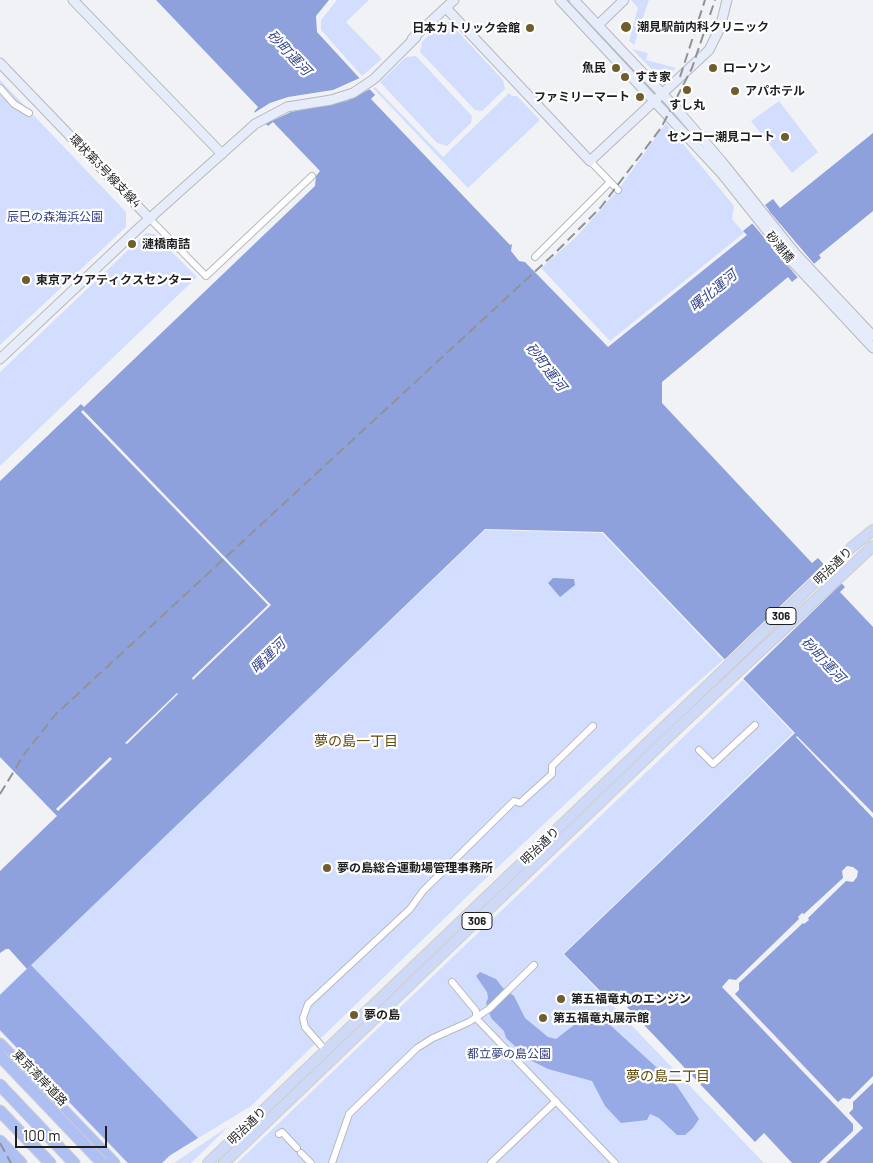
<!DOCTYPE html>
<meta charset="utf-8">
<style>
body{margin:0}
#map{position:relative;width:873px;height:1163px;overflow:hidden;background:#f1f2f6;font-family:Barlow,sans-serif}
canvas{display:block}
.scale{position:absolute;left:15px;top:1126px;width:92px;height:22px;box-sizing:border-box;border:2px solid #1e1f20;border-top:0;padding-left:6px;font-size:15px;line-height:18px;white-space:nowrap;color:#1e1f20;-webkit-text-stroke:4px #fff;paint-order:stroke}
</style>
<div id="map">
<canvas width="873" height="1163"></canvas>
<div class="scale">100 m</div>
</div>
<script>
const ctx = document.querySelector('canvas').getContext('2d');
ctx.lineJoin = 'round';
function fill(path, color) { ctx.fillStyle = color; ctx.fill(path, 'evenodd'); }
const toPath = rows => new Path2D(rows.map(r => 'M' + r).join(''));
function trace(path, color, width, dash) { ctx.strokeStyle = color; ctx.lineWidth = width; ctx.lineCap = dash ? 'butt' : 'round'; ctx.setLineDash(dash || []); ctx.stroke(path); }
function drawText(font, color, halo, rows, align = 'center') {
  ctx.font = font + ' Barlow,"Noto Sans JP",sans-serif'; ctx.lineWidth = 4.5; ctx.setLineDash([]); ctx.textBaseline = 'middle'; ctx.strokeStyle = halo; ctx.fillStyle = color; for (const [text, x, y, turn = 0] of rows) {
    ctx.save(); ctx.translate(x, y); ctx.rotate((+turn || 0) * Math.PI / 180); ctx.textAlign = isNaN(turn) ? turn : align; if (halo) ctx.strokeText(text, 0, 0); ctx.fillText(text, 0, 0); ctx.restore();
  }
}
fill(toPath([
 [337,0,369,0,346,22,382,59,362,76,321,30,321,20],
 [566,0,570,0,646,82,645,83],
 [631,0,649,0,634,45,629,41,638,8],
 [449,22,503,80,505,89,482,111,475,110,420,52,422,42,442,23],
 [632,49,648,53,646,60,676,68,667,76,658,76],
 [416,56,472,116,471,123,447,146,437,143,380,82,406,57],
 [0,80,126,212,126,227,0,345],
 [375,87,443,157,509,93,512,96,517,96,540,120,468,188,373,88],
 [779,101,818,152,792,173,751,121],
 [666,123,734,206,732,219,744,233,610,341,541,268,576,237,618,190],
 [146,233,154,234,197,277,0,466,0,372],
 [485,530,602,533,723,660,657,718,481,883,251,1106,169,1156,162,1163,127,1163,0,1031,0,994],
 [743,680,793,733,563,954,764,1163,237,1163],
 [229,1126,191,1163,173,1163,174,1163]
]), '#d3deff');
fill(toPath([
 [31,965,198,1138,169,1156,162,1163,128,1163,0,1030,0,995],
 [480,972,496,979,503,988,514,996,525,1018,548,1037,556,1039,591,1012,598,1014,677,1086,699,1119,693,1128,685,1135,677,1135,659,1118,650,1114,647,1120,621,1123,605,1106,592,1081,548,1069,530,1060,506,1038,504,1031,491,1018,486,1003,488,998,487,992,476,976]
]), '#97aae6');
fill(toPath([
 [156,0,329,0,316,16,317,32,375,95,371,99,510,245,512,244,511,251,519,261,525,262,608,347,747,235,743,231,769,210,765,205,773,199,780,208,873,133,873,211,819,255,821,258,792,282,788,277,662,382,662,403,812,563,818,558,845,587,840,592,873,627,873,1163,792,1163,764,1133,755,1142,627,1007,633,1002,621,990,610,1001,564,954,795,733,603,532,485,529,27,969,9,949,6,949,0,953,0,871,57,816,0,757,0,481,81,404,84,407,315,186,316,176,320,171,273,122,268,126,254,112,258,107],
 [553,578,574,579,575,585,560,597,548,583]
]), '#8ea1dc');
fill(toPath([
 [362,77,372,88,347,101,291,112,265,124,254,113,270,103,288,97,333,90],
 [764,205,816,266,799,279,751,222,766,210],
 [83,410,271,605,193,680,192,678,268,605,81,412],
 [825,563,843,582,741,681,723,661],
 [177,693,178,694,127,744,125,743],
 [797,736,873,813,873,818,796,737],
 [110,757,112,759,58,811,56,809],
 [847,866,853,867,858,871,857,877,853,882,846,881,808,918,809,920,804,924,803,923,739,983,739,990,735,994,838,1102,843,1098,850,1099,873,1076,873,1083,853,1102,853,1109,849,1113,863,1128,826,1163,819,1163,853,1131,853,1124,722,987,729,979,736,980,799,919,798,917,802,913,804,914,843,878,842,871]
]), '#f1f2f6');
const street = toPath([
 [0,88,14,104,29,113],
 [590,161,618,190],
 [150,219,206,276,312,176],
 [535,257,610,182],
 [699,750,713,764,755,725],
 [452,982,476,1011,476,1018,615,1163],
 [326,1051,305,1027,303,1018,308,1004,410,909,423,891,514,801,520,803,552,774,552,766,593,726],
 [279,1134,282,1132,297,1148],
 [301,1153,311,1163],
 [332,1163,349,1114,417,1048,433,1038,469,1022,489,1009,534,965],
 [491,1163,556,1101]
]);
const secondary = toPath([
 [73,0,222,154],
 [560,0,722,174,789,258,873,348],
 [574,0,673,105,723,163,795,253,873,336],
 [446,8,590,161,709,50,720,28,727,0],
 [598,25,624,0],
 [412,39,454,0],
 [0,63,150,219],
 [0,359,140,227,255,124,287,107,331,100,353,93,374,79,416,37]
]);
const primary = toPath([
 [208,1163,851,548,873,530],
 [224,1163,678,728,873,546]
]);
const highway = toPath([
 [0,1044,114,1163],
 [0,1085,74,1163],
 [0,1111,50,1163],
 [0,1141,21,1163],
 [0,1155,8,1163]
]);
trace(street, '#b7b8bc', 8);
trace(secondary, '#b7b8bc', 11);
trace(primary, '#cecece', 12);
trace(highway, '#cecece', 13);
trace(street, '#fff', 6);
trace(secondary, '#e7ecfb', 9);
trace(primary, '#ced9f8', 10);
trace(highway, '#aebff3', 11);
trace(toPath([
 [680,77,705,0],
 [0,794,25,753,56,714,555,253,601,207,661,128,692,68,715,0],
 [0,1143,11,1163]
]), '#919295', 2, [10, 5]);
const highwayBridge = toPath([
 [0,1056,102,1163]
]);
trace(highwayBridge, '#cecece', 13, []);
trace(highwayBridge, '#aebff3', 11);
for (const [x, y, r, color] of [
 [626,27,6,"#6f5e2b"],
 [530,28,5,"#6f5e2b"],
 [616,68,5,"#6f5e2b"],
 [713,68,5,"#6f5e2b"],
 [625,77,5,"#6f5e2b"],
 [687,90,5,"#6f5e2b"],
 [735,91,5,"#6f5e2b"],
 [640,97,5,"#6f5e2b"],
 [785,137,5,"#6f5e2b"],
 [132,244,5,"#6f5e2b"],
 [26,280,5,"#6f5e2b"],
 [327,868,5,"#6f5e2b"],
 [561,999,5,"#6f5e2b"],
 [354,1015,5,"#6f5e2b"],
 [543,1018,5,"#6f5e2b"]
]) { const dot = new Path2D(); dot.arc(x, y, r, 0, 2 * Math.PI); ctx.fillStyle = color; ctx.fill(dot); trace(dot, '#fff', 2); }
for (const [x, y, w] of [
 [781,616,30],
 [477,921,30]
]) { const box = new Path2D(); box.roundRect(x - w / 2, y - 8.5, w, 17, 4); ctx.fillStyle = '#fff'; ctx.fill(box); trace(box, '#1e1f20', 1); }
drawText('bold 11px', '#1e1f20', null, [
 ["306",781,616],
 ["306",477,921]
]);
drawText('bold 12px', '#1e1f20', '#fff', [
 ["潮見駅前内科クリニック",637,27],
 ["日本カトリック会館",520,28,"right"],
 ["魚民",606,68,"right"],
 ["ローソン",723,68],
 ["すき家",635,77],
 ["アパホテル",745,91],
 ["ファミリーマート",630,97,"right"],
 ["すし丸",687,105,"center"],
 ["センコー潮見コート",775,137,"right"],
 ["漣橋南詰",142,244],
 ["東京アクアティクスセンター",36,280],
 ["夢の島総合運動場管理事務所",337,868],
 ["第五福竜丸のエンジン",571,999],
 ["夢の島",364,1015],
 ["第五福竜丸展示館",553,1018]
], 'left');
drawText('12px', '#1e1f20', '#fff', [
 ["環状第3号線支線4",105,171,46],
 ["砂潮橋",780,247,50],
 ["明治通り",833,566,-44],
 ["明治通り",540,846,-44],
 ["東京湾岸道路",40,1078,46],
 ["明治通り",247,1126,-44]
]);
drawText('12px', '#2e3d83', '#fff', [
 ["辰巳の森海浜公園",55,217],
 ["都立夢の島公園",509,1054]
]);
drawText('italic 14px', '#384990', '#fff', [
 ["砂町運河",289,53,46],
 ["曙北運河",713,291,-39],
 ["砂町運河",546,367,52],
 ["曙運河",268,656,-44],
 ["砂町運河",823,660,46]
]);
drawText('14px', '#604d0f', '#fff', [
 ["夢の島一丁目",356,741],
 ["夢の島二丁目",668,1076]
]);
</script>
